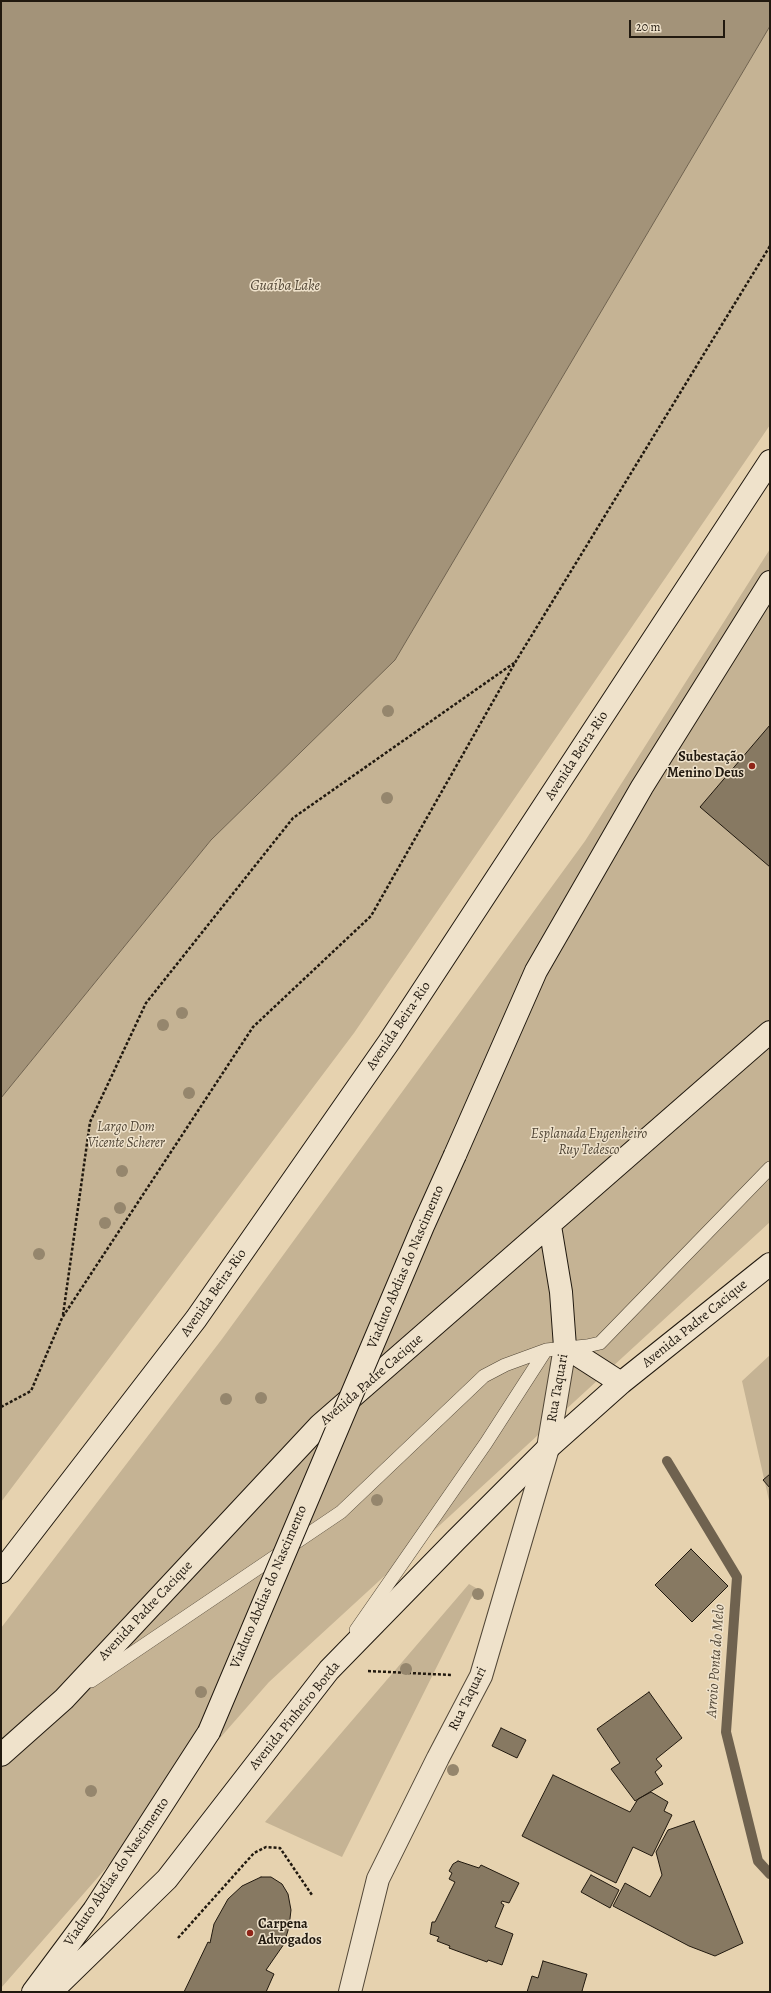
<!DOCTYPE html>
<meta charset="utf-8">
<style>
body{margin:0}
#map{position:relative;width:771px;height:1993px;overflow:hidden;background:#e6d2af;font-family:Alegreya,serif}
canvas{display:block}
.frame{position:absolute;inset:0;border:2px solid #21190f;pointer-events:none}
.scale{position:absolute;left:629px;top:20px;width:96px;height:18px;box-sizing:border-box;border:2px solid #21190f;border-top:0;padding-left:5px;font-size:12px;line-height:14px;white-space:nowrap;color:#21190f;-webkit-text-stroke:3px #efe2cb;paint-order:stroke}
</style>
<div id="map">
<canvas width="771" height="1993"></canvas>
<div class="frame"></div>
<div class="scale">20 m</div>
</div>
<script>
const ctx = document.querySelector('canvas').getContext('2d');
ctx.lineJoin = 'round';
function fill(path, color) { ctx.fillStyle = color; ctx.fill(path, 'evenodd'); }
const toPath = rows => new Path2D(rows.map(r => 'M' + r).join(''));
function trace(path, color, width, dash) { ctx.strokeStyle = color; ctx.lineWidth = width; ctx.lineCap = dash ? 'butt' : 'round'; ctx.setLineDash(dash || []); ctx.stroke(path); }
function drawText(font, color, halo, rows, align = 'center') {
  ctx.font = font + ' Alegreya,serif'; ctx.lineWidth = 3; ctx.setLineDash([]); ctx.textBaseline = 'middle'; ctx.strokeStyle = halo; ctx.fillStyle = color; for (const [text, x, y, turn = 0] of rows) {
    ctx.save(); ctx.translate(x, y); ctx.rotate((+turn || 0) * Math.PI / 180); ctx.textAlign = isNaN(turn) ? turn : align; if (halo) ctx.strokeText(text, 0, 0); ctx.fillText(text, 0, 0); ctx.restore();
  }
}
fill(toPath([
 [770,26,770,425,354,1033,1,1502,1,1098,211,840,395,660],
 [770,549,770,1222,269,1682,1,1988,1,1628,222,1339,585,841],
 [770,1355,770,1505,742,1381],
 [469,1584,476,1588,342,1857,265,1822]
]), '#c5b394');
const water = toPath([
 [1,1,770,1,770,26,395,660,211,840,1,1098,1,1]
]);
fill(water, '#a39379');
trace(water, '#6f624f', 1);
trace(toPath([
 [667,1461,737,1577,726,1732,758,1861,770,1874]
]), '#6f624f', 10);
const building = toPath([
 [770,725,770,867,700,807,770,725],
 [770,1474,770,1488,763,1480,770,1474],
 [691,1549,728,1586,692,1622,655,1585,691,1549],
 [649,1692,682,1738,656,1759,662,1766,655,1772,663,1784,635,1801,611,1769,620,1763,597,1729,649,1692],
 [501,1728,526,1740,517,1758,492,1746,501,1728],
 [553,1775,630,1812,638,1799,651,1792,668,1802,664,1811,672,1815,652,1856,633,1847,616,1883,522,1836,553,1775],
 [694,1821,743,1943,715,1956,689,1946,613,1906,625,1883,650,1897,662,1875,656,1852,668,1830,694,1821],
 [458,1861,479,1868,481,1865,519,1883,509,1903,502,1901,501,1903,504,1905,495,1927,513,1934,502,1965,488,1960,487,1962,449,1948,450,1946,437,1941,439,1937,430,1934,432,1922,435,1922,455,1882,449,1879,452,1873,449,1871,453,1864,458,1861],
 [591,1875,619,1890,610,1908,581,1892,591,1875],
 [261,1877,271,1877,282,1884,288,1894,291,1910,289,1927,284,1944,266,1970,274,1974,266,1992,184,1992,208,1942,210,1943,214,1924,228,1899,242,1886,261,1877],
 [543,1961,587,1974,582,1991,584,1992,527,1992,532,1976,538,1978,543,1961]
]);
fill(building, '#877962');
trace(building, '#21190f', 1);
const service = toPath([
 [356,1630,486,1443,546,1350],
 [91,1681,341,1512,484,1376,505,1365,546,1350,587,1346,600,1343,770,1168]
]);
const tertiary = toPath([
 [350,1992,378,1879,438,1758,481,1676,548,1448,565,1347]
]);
const secondary = toPath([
 [455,1155,536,971,642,787,770,582],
 [550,1226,561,1292,565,1347,621,1383],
 [1,1572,196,1319,389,1042,770,461],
 [1,1755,64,1699,320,1425,770,1032],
 [33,1992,94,1910,209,1732],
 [51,1992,167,1879,329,1670,456,1540,548,1448,621,1383,770,1264]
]);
trace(service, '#524737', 14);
trace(tertiary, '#524737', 24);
trace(secondary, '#21190f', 24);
trace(toPath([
 [63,1315,90,1122,146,1003,293,818,514,663],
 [1,1407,31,1391,62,1318,253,1027,371,916,516,661,770,246],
 [368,1671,451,1675],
 [178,1938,254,1853,266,1847,280,1848,312,1895]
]), '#21190f', 2.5, [3, 2]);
trace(service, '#efe2cb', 13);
trace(tertiary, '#efe2cb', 22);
trace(secondary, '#efe2cb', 22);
const secondaryBridge = toPath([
 [209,1732,423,1226,455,1155]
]);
trace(secondaryBridge, '#21190f', 24, []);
trace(secondaryBridge, '#efe2cb', 22);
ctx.fillStyle = '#95866d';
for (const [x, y] of [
 [388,711],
 [387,798],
 [182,1013],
 [163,1025],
 [189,1093],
 [122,1171],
 [120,1208],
 [105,1223],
 [39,1254],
 [261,1398],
 [226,1399],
 [377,1500],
 [478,1594],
 [406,1669],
 [201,1692],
 [453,1770],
 [91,1791]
]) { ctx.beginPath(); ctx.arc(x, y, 6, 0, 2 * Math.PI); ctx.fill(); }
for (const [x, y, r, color] of [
 [752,766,4,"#8f2418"],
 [250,1933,4,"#8f2418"]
]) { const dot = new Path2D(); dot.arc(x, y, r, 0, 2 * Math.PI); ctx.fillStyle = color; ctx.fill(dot); trace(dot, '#efe2cb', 1.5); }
drawText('14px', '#21190f', '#efe2cb', [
 ["Avenida Beira-Rio",577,756,-57],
 ["Avenida Beira-Rio",399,1026,-56],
 ["Viaduto Abdias do Nascimento",406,1267,-67],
 ["Avenida Beira-Rio",214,1293,-55],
 ["Avenida Padre Cacique",695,1324,-39],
 ["Avenida Padre Cacique",372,1380,-41],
 ["Rua Taquari",558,1388,-80],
 ["Viaduto Abdias do Nascimento",269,1587,-67],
 ["Avenida Padre Cacique",146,1611,-47],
 ["Rua Taquari",468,1699,-64],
 ["Avenida Pinheiro Borda",295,1716,-51],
 ["Viaduto Abdias do Nascimento",117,1872,-56]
]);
drawText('bold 14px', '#21190f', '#efe2cb', [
 ["Subestação",744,758],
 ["Menino Deus",744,774],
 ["Carpena",258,1925,"left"],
 ["Advogados",258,1941,"left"]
], 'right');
drawText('italic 14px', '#524737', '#efe2cb', [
 ["Largo Dom",126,1128],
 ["Vicente Scherer",126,1144],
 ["Esplanada Engenheiro",589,1135],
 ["Ruy Tedesco",589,1151]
]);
drawText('italic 15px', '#554a39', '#efe2cb', [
 ["Guaíba Lake",285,286],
 ["Arroio Ponta do Melo",716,1661,-86]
]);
</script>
